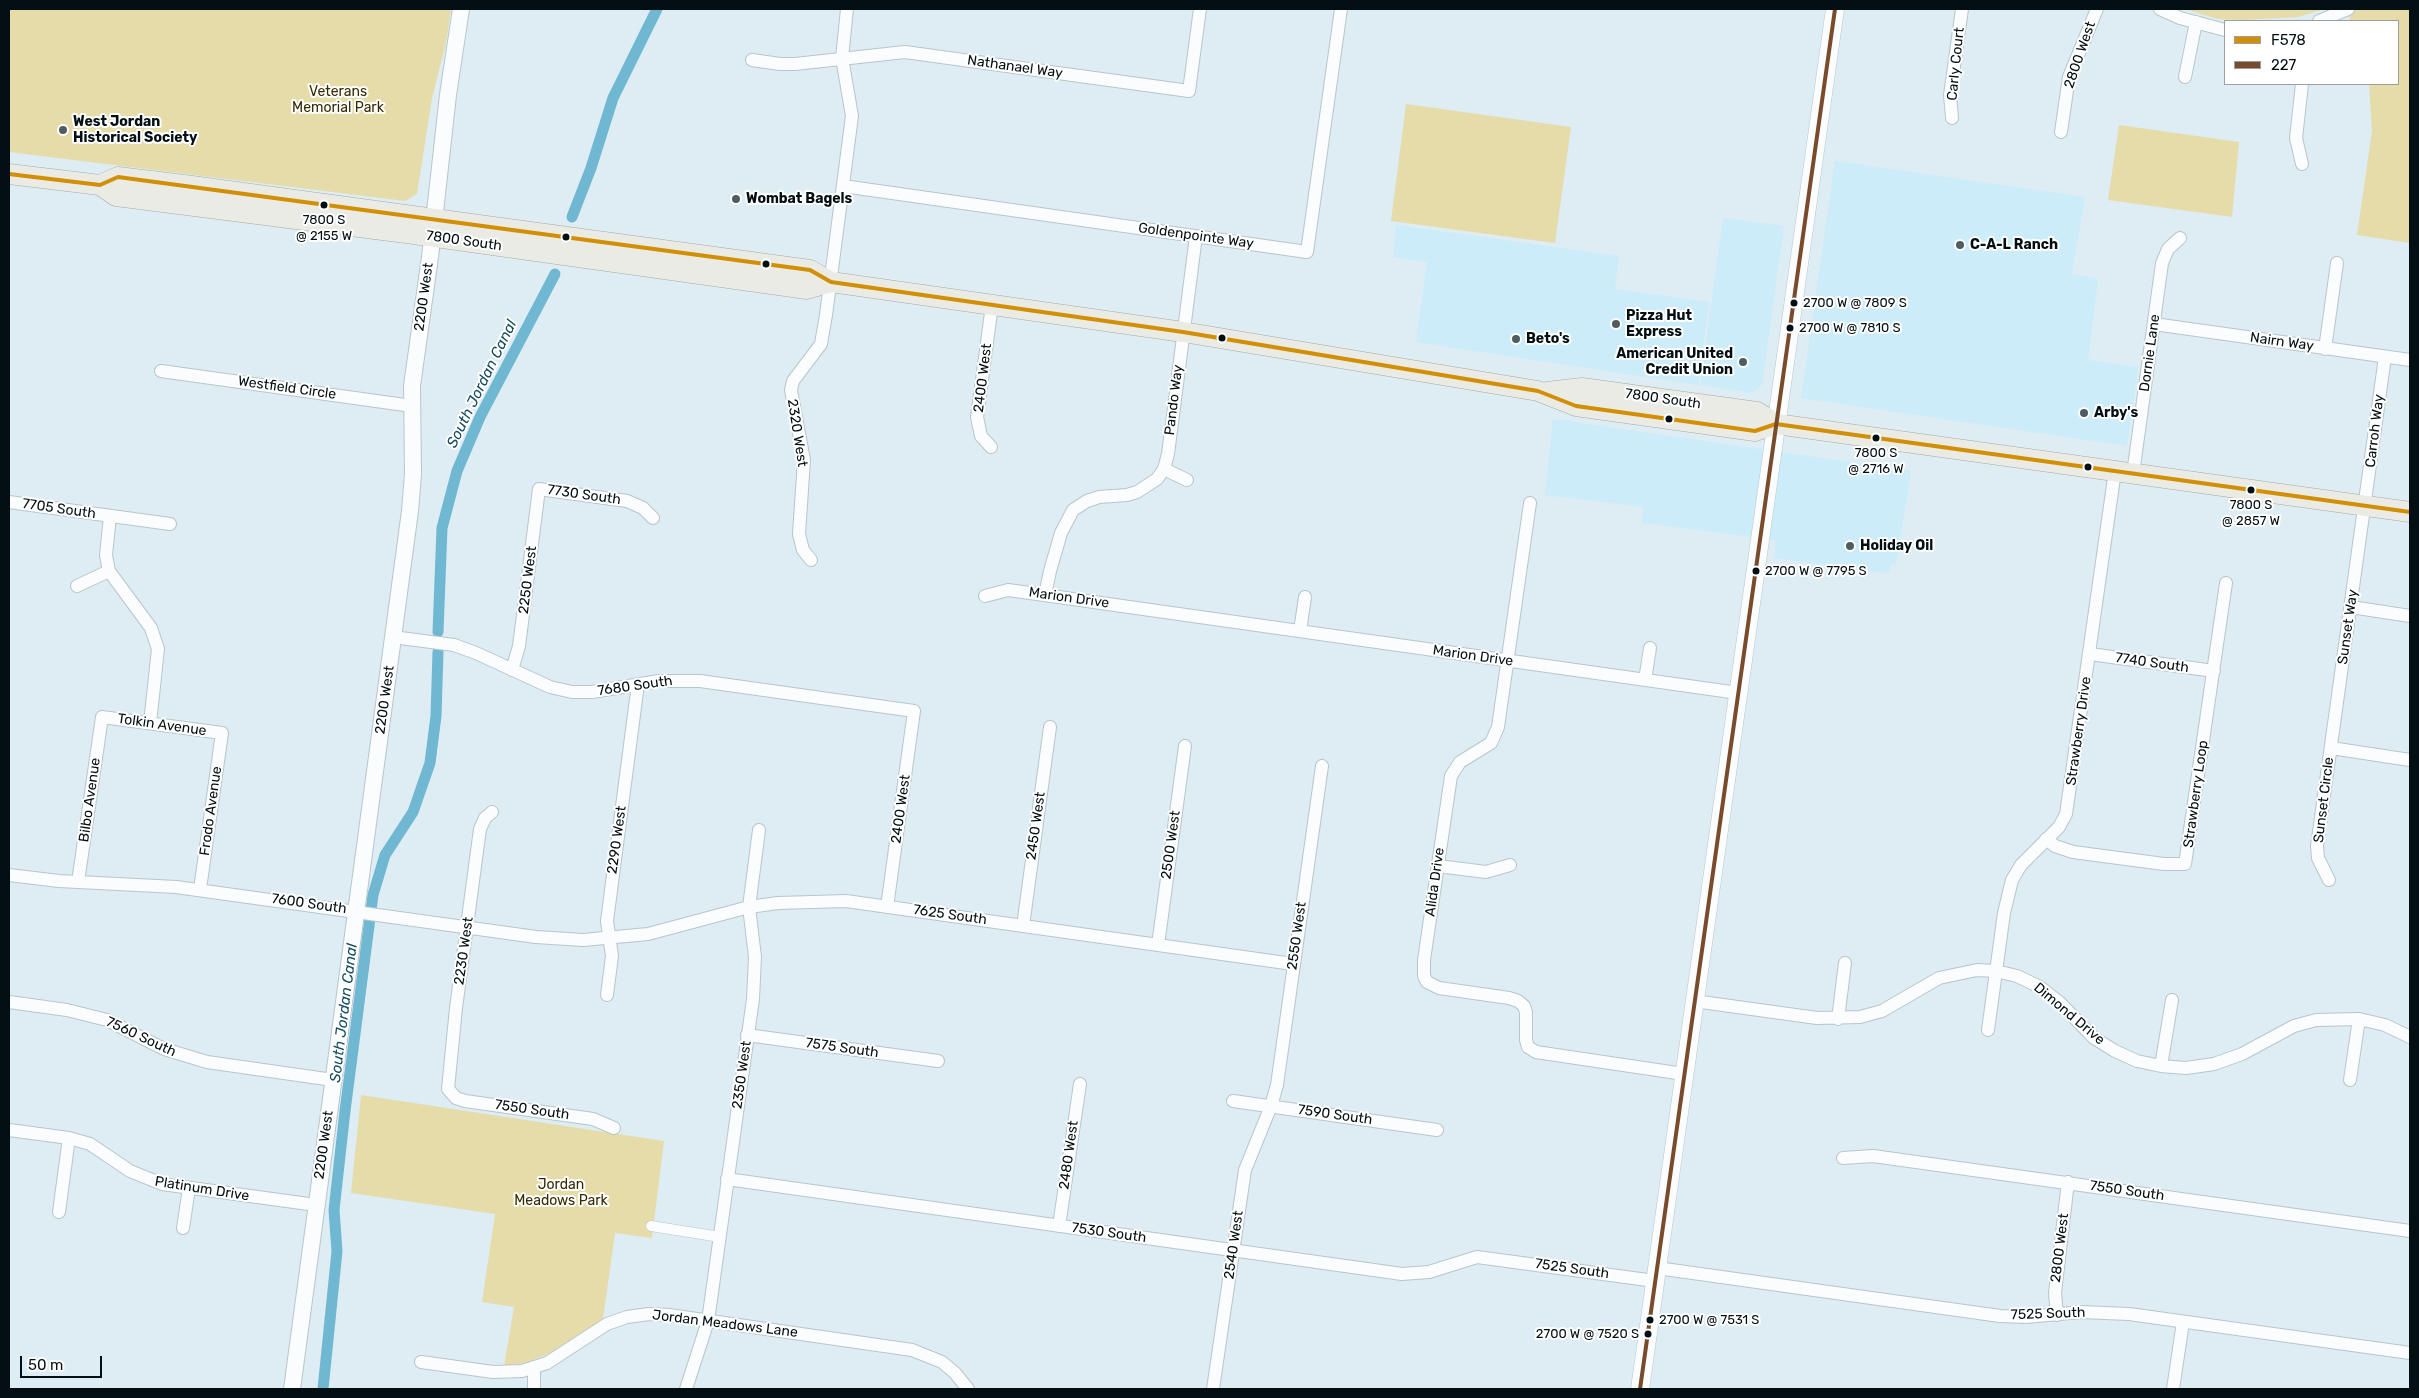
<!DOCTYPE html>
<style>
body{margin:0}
#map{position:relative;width:2419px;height:1398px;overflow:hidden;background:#ddedf3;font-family:Rubik,sans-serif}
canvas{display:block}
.frame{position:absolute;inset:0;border:10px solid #030f13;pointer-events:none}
.legend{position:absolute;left:2224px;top:20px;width:175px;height:65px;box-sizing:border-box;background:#fff;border:1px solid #9a9fa1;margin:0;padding:6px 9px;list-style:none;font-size:15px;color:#030f13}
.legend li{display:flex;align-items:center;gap:10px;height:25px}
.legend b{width:25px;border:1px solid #9a9fa1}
.scale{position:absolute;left:20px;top:1356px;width:82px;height:22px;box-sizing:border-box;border:2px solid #030f13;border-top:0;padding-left:6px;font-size:15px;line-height:18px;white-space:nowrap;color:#030f13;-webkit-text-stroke:4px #fff;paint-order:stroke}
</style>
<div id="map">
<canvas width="2419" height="1398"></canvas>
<div class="frame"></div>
<ul class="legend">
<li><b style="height:6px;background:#d28f03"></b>F578</li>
<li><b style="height:6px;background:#7a4b2a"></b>227</li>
</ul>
<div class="scale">50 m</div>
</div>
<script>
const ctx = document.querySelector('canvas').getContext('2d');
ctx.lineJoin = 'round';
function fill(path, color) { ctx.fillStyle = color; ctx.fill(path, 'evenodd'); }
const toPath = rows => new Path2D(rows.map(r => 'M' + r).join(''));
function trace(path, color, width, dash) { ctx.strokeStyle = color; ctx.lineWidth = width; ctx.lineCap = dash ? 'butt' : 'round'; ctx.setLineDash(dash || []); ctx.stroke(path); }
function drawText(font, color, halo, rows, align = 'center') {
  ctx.font = font + ' Rubik,sans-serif'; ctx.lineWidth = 4; ctx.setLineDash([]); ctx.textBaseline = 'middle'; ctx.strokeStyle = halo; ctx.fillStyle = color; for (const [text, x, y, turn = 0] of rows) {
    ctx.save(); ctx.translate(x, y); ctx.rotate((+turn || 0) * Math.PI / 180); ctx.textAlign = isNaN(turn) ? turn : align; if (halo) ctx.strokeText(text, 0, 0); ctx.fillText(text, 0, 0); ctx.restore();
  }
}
fill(toPath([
 [1835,161,2085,197,2072,274,2098,279,2088,360,2138,367,2127,446,1801,398],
 [1723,218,1784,226,1762,385,1752,393,1700,385],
 [1396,225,1619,256,1615,289,1709,302,1698,385,1416,342,1427,262,1393,257],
 [1553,419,1911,471,1896,565,1891,564,1889,574,1774,558,1776,540,1642,523,1643,507,1545,495]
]), '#cbecf8');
fill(toPath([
 [9,9,451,9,446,43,432,98,417,194,405,201,9,152],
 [2184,9,2325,9,2298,17,2242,20,2218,19],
 [2345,9,2410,9,2410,243,2357,235,2372,131,2369,84,2398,84,2398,21,2351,21],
 [1406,104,1571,127,1555,243,1391,221],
 [2119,125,2239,142,2232,217,2108,200],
 [361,1095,664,1141,652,1238,615,1233,603,1319,548,1354,525,1363,504,1366,514,1307,482,1302,495,1214,351,1193]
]), '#e5dcaa');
trace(toPath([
 [572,217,591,168,613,98,657,9],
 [438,632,442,528,457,471,480,417,555,274],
 [323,1389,337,1251,334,1210,345,1111,373,895,385,855,413,812,430,763,436,716,438,652]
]), '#70b8d1', 11);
const pedestrian = toPath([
 [651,1226,720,1237]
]);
const minor = toPath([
 [2160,9,2180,18,2225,30],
 [2319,21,2348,9],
 [752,60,780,64,795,64,905,52,1189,91,1200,9],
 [2185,77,2196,22],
 [1952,118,1950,95,1962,9],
 [2061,132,2069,77,2097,9],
 [2302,164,2296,138,2302,84],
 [843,186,1307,252,1341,9],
 [2154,324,2410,360],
 [2325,349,2337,263],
 [161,371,412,406],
 [991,447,981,436,977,417,992,305],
 [1164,469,1187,480],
 [2133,474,2162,263,2168,249,2180,238],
 [9,502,170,524],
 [1530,503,1498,727,1491,743,1460,762,1451,776,1424,960,1424,976,1427,982,1439,988,1509,998,1518,1001,1524,1006,1526,1012,1526,1040,1528,1047,1536,1052,1684,1074],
 [110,516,106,555,109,571,151,628,158,649,150,723],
 [811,560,803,550,799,534,804,460,791,390,793,381,821,344,826,315,852,116,842,58,847,9],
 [77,586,109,571],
 [1045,595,1050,571,1061,533,1073,510,1087,501,1099,497,1127,495,1137,492,1157,479,1164,469,1168,454,1196,236],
 [985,596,1008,590,1030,593,1738,693],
 [2351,607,2410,616],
 [1300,631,1305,597],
 [393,637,454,645,476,653,550,687,572,692,592,692,659,681,700,681,914,711,887,907],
 [2090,654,2214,671],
 [512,670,519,646,539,489,627,501,643,508,653,518],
 [1645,680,1650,648],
 [2331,748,2410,760],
 [492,812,485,818,480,829,456,1008,448,1089,456,1098,465,1101,593,1119,614,1128],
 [2046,839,2055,846,2073,852,2164,864,2185,864,2226,583],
 [1438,866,1486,872,1510,865],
 [9,875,59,881,176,887,536,937,583,940,648,934,749,907,778,903,846,901,1293,964],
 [2329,880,2318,858,2317,846,2385,357],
 [78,882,102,717,222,733,200,889],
 [1023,926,1050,727],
 [1158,945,1185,746],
 [607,995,612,956,607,921,638,684],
 [1694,1001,1817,1018,1860,1017,1882,1011,1939,978,1977,970,1996,971,2017,976,2040,987,2060,1003,2094,1038,2115,1051,2137,1061,2161,1066,2186,1068,2214,1064,2242,1054,2294,1026,2316,1020,2359,1019,2385,1025,2410,1037],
 [9,1002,67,1010,107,1020,164,1049,207,1062,333,1080],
 [1838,1019,1845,963],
 [1988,1030,2004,913,2012,880,2021,865,2059,827,2066,814,2115,471],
 [747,1035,938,1061],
 [2161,1066,2172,1000],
 [2350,1080,2359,1019],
 [1233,1101,1437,1130],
 [9,1130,69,1138,90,1144,130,1171,162,1184,316,1205],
 [1843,1158,1873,1156,2410,1231],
 [727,1179,1402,1274,1429,1272,1477,1257,1655,1281],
 [59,1212,69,1138],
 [1059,1226,1080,1084],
 [183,1228,189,1188],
 [1657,1268,2000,1316,2026,1317,2081,1312,2129,1314,2410,1353],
 [2057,1315,2055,1293,2068,1182],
 [421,1362,493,1372,522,1371,547,1363,607,1324,627,1317,649,1314,669,1315,912,1350,942,1362,955,1373,968,1389],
 [534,1389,534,1368],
 [686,1389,708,1321,753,999,755,957,749,907,759,830],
 [1213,1389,1245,1170,1271,1106,1277,1085,1322,766],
 [2173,1389,2183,1322]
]);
const tertiary = toPath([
 [292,1389,410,511,413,474,412,386,430,257,448,95,461,9]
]);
const secondary = toPath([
 [1640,1389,1835,9]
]);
const primary = toPath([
 [9,174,100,185,116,196,414,234,807,289,831,282],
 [100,185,118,177,192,186,810,270,831,282,1183,332,1538,391,1576,406,1755,431,1776,424],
 [1547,392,1582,388,1757,412,1776,424,2410,512]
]);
trace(pedestrian, '#b8c6cb', 11);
trace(minor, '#b8c6cb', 14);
trace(tertiary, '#b8c6cb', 18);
trace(secondary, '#b8c6cb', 19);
trace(primary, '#a6aaa3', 21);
trace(pedestrian, '#fafcfd', 10);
trace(minor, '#fafcfd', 12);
trace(tertiary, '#fafcfd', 16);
trace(secondary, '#fafcfd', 18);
trace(primary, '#ebebe6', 20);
trace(toPath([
 [9,174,100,185,118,177,810,270,831,282,1183,332,1538,391,1576,406,1755,431,1776,424,2410,512]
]), '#d28f03', 4);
trace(toPath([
 [1640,1389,1835,9]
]), '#7a4b2a', 4);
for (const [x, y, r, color] of [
 [63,130,5,"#4f5d61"],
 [736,199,5,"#4f5d61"],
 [324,205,4.5,"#030f13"],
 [566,237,4.5,"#030f13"],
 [1960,245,5,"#4f5d61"],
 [766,264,4.5,"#030f13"],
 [1794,303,4.5,"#030f13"],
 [1616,324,5,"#4f5d61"],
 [1790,328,4.5,"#030f13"],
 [1222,338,4.5,"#030f13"],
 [1516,339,5,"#4f5d61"],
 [1743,362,5,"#4f5d61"],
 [2084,413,5,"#4f5d61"],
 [1669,419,4.5,"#030f13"],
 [1876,438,4.5,"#030f13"],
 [2088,467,4.5,"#030f13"],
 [2251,490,4.5,"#030f13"],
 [1850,546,5,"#4f5d61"],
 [1756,571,4.5,"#030f13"],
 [1650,1320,4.5,"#030f13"],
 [1648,1334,4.5,"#030f13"]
]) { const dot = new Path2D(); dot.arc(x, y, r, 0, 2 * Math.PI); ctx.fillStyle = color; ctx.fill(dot); trace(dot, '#fff', 2); }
drawText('13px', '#030f13', '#fff', [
 ["7800 S",324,220,"center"],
 ["@ 2155 W",324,236,"center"],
 ["2700 W @ 7809 S",1803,303],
 ["2700 W @ 7810 S",1799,328],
 ["7800 S",1876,453,"center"],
 ["@ 2716 W",1876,469,"center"],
 ["7800 S",2251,505,"center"],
 ["@ 2857 W",2251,521,"center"],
 ["2700 W @ 7795 S",1765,571],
 ["2700 W @ 7531 S",1659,1320],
 ["2700 W @ 7520 S",1639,1334,"right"]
], 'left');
drawText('14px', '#030f13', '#fff', [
 ["2800 West",2080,55,-71],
 ["Carly Court",1956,64,-84],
 ["Nathanael Way",1015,67,8],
 ["Goldenpointe Way",1196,236,8],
 ["7800 South",464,241,8],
 ["2200 West",424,297,-82],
 ["Nairn Way",2282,342,8],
 ["Dornie Lane",2150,353,-82],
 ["2400 West",983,378,-83],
 ["Westfield Circle",287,388,8],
 ["7800 South",1663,399,8],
 ["Pando Way",1174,400,-83],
 ["Carroh Way",2375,431,-83],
 ["2320 West",797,433,81],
 ["7730 South",584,495,8],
 ["7705 South",59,509,8],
 ["2250 West",528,580,-83],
 ["Marion Drive",1069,598,8],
 ["Sunset Way",2348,627,-82],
 ["Marion Drive",1473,656,8],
 ["7740 South",2152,663,8],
 ["7680 South",635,686,-8],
 ["2200 West",385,700,-82],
 ["Tolkin Avenue",162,725,8],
 ["Strawberry Drive",2079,731,-82],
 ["Strawberry Loop",2196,794,-82],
 ["Bilbo Avenue",90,800,-82],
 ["Sunset Circle",2324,800,-83],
 ["2400 West",901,809,-82],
 ["Frodo Avenue",211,811,-82],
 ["2450 West",1036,826,-82],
 ["2290 West",617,840,-82],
 ["2500 West",1171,845,-82],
 ["Alida Drive",1435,882,-82],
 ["7600 South",309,904,8],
 ["7625 South",950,915,8],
 ["2550 West",1297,936,-82],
 ["2230 West",464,951,-82],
 ["Dimond Drive",2069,1014,40],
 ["7560 South",141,1037,25],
 ["7575 South",842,1048,8],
 ["2350 West",742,1075,-82],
 ["7550 South",532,1110,8],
 ["7590 South",1335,1115,8],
 ["2200 West",324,1145,-82],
 ["2480 West",1069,1155,-82],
 ["Platinum Drive",202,1189,9],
 ["7550 South",2127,1191,8],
 ["7530 South",1109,1233,8],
 ["2540 West",1234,1245,-82],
 ["2800 West",2060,1248,-83],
 ["7525 South",1572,1269,8],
 ["7525 South",2048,1314,-2],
 ["Jordan Meadows Lane",725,1324,7]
]);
drawText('14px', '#362a00', '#fff', [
 ["Veterans",338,92],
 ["Memorial Park",338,108],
 ["Jordan",561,1185],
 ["Meadows Park",561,1201]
]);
drawText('bold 14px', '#030f13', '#fff', [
 ["West Jordan",73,122],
 ["Historical Society",73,138],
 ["Wombat Bagels",746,199],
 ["C-A-L Ranch",1970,245],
 ["Pizza Hut",1626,316],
 ["Express",1626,332],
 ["Beto's",1526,339],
 ["American United",1733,354,"right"],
 ["Credit Union",1733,370,"right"],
 ["Arby's",2094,413],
 ["Holiday Oil",1860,546]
], 'left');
drawText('italic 15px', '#174d5e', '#fff', [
 ["South Jordan Canal",482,384,-64],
 ["South Jordan Canal",344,1013,-83]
]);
</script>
